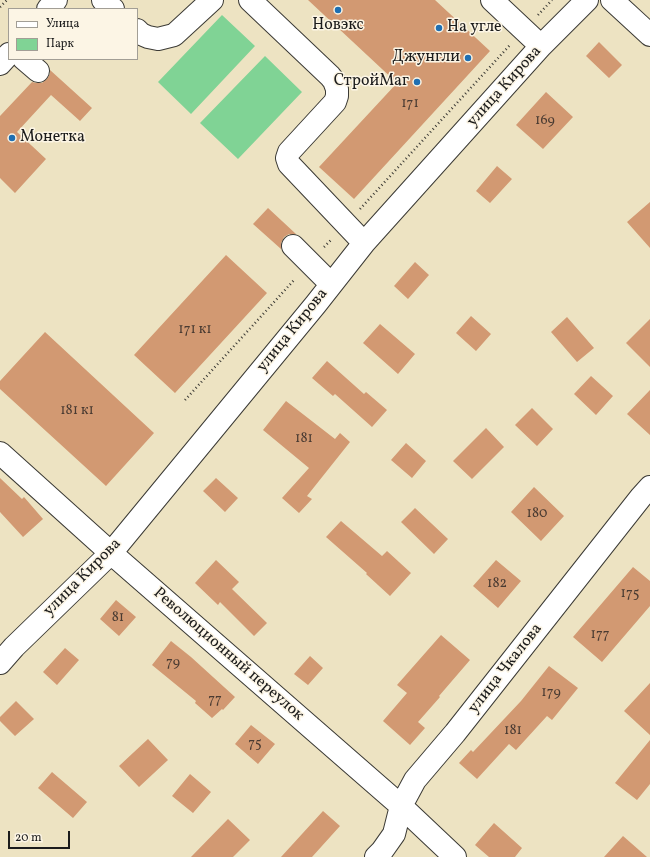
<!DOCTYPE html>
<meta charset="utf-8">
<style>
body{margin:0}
#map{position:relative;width:650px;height:857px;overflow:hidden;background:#ede3c2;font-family:Vollkorn,serif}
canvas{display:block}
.legend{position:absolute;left:8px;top:8px;width:130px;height:52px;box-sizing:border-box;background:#fcf5e5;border:1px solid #a29e95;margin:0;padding:5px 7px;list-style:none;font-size:12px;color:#1c1c1c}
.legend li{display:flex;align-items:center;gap:8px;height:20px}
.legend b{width:20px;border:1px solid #a29e95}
.scale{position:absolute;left:8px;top:831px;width:62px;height:18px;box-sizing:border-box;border:2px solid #1c1c1c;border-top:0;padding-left:5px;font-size:12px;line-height:14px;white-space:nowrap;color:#1c1c1c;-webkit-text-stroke:3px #fcf5e5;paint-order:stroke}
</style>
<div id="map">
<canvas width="650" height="857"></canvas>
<ul class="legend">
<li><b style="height:5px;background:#fff"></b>Улица</li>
<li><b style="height:11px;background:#80d395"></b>Парк</li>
</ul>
<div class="scale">20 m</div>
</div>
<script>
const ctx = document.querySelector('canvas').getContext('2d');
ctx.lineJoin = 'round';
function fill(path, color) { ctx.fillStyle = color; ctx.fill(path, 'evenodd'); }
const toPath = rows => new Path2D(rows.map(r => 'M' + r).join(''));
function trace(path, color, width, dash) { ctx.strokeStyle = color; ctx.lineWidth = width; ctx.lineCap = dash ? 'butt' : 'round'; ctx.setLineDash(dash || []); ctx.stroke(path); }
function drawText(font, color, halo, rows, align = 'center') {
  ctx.font = font + ' Vollkorn,serif'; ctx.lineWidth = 3; ctx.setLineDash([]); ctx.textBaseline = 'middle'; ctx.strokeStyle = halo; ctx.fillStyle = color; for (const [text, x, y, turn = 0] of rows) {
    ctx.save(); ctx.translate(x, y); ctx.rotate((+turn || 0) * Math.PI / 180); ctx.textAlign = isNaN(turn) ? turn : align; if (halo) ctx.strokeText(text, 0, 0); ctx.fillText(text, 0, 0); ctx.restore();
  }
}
fill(toPath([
 [222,15,255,46,191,114,158,82],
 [265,56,302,92,238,159,200,123]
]), '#80d395');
fill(toPath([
 [308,0,435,0,490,51,354,199,319,167,397,83],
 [599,42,622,65,609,78,586,56],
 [50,70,92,108,80,121,51,95,17,132,46,159,15,193,0,178,0,116,32,82,36,83,42,83,47,79,50,74],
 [546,92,573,117,543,149,516,125],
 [497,166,512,179,490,203,476,191],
 [650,202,650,248,627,222],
 [268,208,296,234,289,234,284,237,281,243,281,249,253,224],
 [226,255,267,293,175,393,134,355],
 [415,262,429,275,408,299,394,286],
 [471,316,491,334,476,351,456,333],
 [567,317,594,348,577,362,551,332],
 [650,319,650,367,626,343],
 [380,324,415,354,398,374,363,343],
 [45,332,154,433,106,486,0,389,0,381],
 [327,361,364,394,366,392,387,410,372,427,335,394,333,396,312,378],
 [591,376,613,396,596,415,574,394],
 [650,390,650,435,627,414],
 [286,401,335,439,340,433,350,442,307,496,312,499,299,513,282,498,309,468,263,430],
 [532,408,553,429,537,446,515,425],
 [486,428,504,447,472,479,453,461],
 [406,443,426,461,412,478,391,460],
 [0,478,22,499,24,497,43,519,23,537,0,512],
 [216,478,238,498,225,512,203,491],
 [534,487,564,516,541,541,511,512],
 [415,508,448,539,434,554,401,522],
 [341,521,382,556,387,551,411,573,390,596,366,574,367,573,326,537],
 [216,560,239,582,232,589,267,623,254,636,220,602,218,605,195,583],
 [496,560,521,581,498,608,473,586],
 [633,567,650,581,650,606,602,662,573,637],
 [116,600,136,617,119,636,100,619],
 [441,635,470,660,439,696,440,697,418,722,425,728,410,745,383,721,407,693,397,685],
 [171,641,191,657,235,697,223,710,222,709,212,718,195,703,196,701,152,665],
 [65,648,79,660,57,685,43,672],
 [310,656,323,668,308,685,294,674],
 [549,666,578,688,552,720,547,716,516,750,509,744,477,779,459,763,471,750,473,752,521,701],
 [650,683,650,735,624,711],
 [16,701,34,719,15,736,0,721,0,717],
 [251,725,275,744,258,764,235,744],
 [148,739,168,760,139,787,119,766],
 [650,740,650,784,637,800,615,783],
 [52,772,87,802,73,818,38,788],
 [190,774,211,792,193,813,172,796],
 [323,811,340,826,312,857,281,857],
 [228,819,250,840,233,857,191,857],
 [494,823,522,848,515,857,489,857,475,845],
 [623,836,647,857,604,857]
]), '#d29972');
const minor = toPath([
 [103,0,113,9],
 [250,0,330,76,334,81,337,89,337,96,335,102,289,152,287,158,289,164,364,243],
 [492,0,541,46],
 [612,0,650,35],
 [48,9,56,0],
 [137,30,141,34,148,37,158,39,174,35,212,0],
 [24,59,38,71],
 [0,64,9,54],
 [293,246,331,284],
 [0,453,111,553,401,806,455,857],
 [0,663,14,647,111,553,316,304,364,243,541,46,587,0],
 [376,857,382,851,394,834,401,806,415,780,455,733,641,497,650,487]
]);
trace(minor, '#3b3a35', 24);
trace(toPath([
 [0,7,7,0],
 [538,15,552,0],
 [360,209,510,45],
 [324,247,332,239],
 [185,400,295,279]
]), '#3b3a35', 2.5, [1, 3]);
trace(minor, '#fff', 22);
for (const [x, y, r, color] of [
 [338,10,4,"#1f6fb2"],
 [439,28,4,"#1f6fb2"],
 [468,58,4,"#1f6fb2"],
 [417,82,4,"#1f6fb2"],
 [12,138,4,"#1f6fb2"]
]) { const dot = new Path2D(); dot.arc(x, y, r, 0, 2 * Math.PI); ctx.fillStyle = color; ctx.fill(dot); trace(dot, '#fcf5e5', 1.5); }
drawText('14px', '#4a3b32', null, [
 ["171",410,104],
 ["169",545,121],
 ["171 к1",195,330],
 ["181 к1",77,411],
 ["181",304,439],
 ["180",537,514],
 ["182",497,584],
 ["175",630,594],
 ["81",118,618],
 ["177",600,635],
 ["79",173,663],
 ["179",551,693],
 ["77",215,700],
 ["181",513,731],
 ["75",255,744]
]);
drawText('16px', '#1c1c1c', '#fcf5e5', [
 ["Новэкс",338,26,"center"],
 ["На угле",447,28],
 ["Джунгли",460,58,"right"],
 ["СтройМаг",409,82,"right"],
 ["Монетка",20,138]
], 'left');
drawText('16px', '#1c1c1c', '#fcf5e5', [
 ["улица Кирова",505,87,-48],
 ["улица Кирова",293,331,-51],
 ["улица Кирова",83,578,-45],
 ["Революционный переулок",228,655,41],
 ["улица Чкалова",506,669,-52]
]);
</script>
